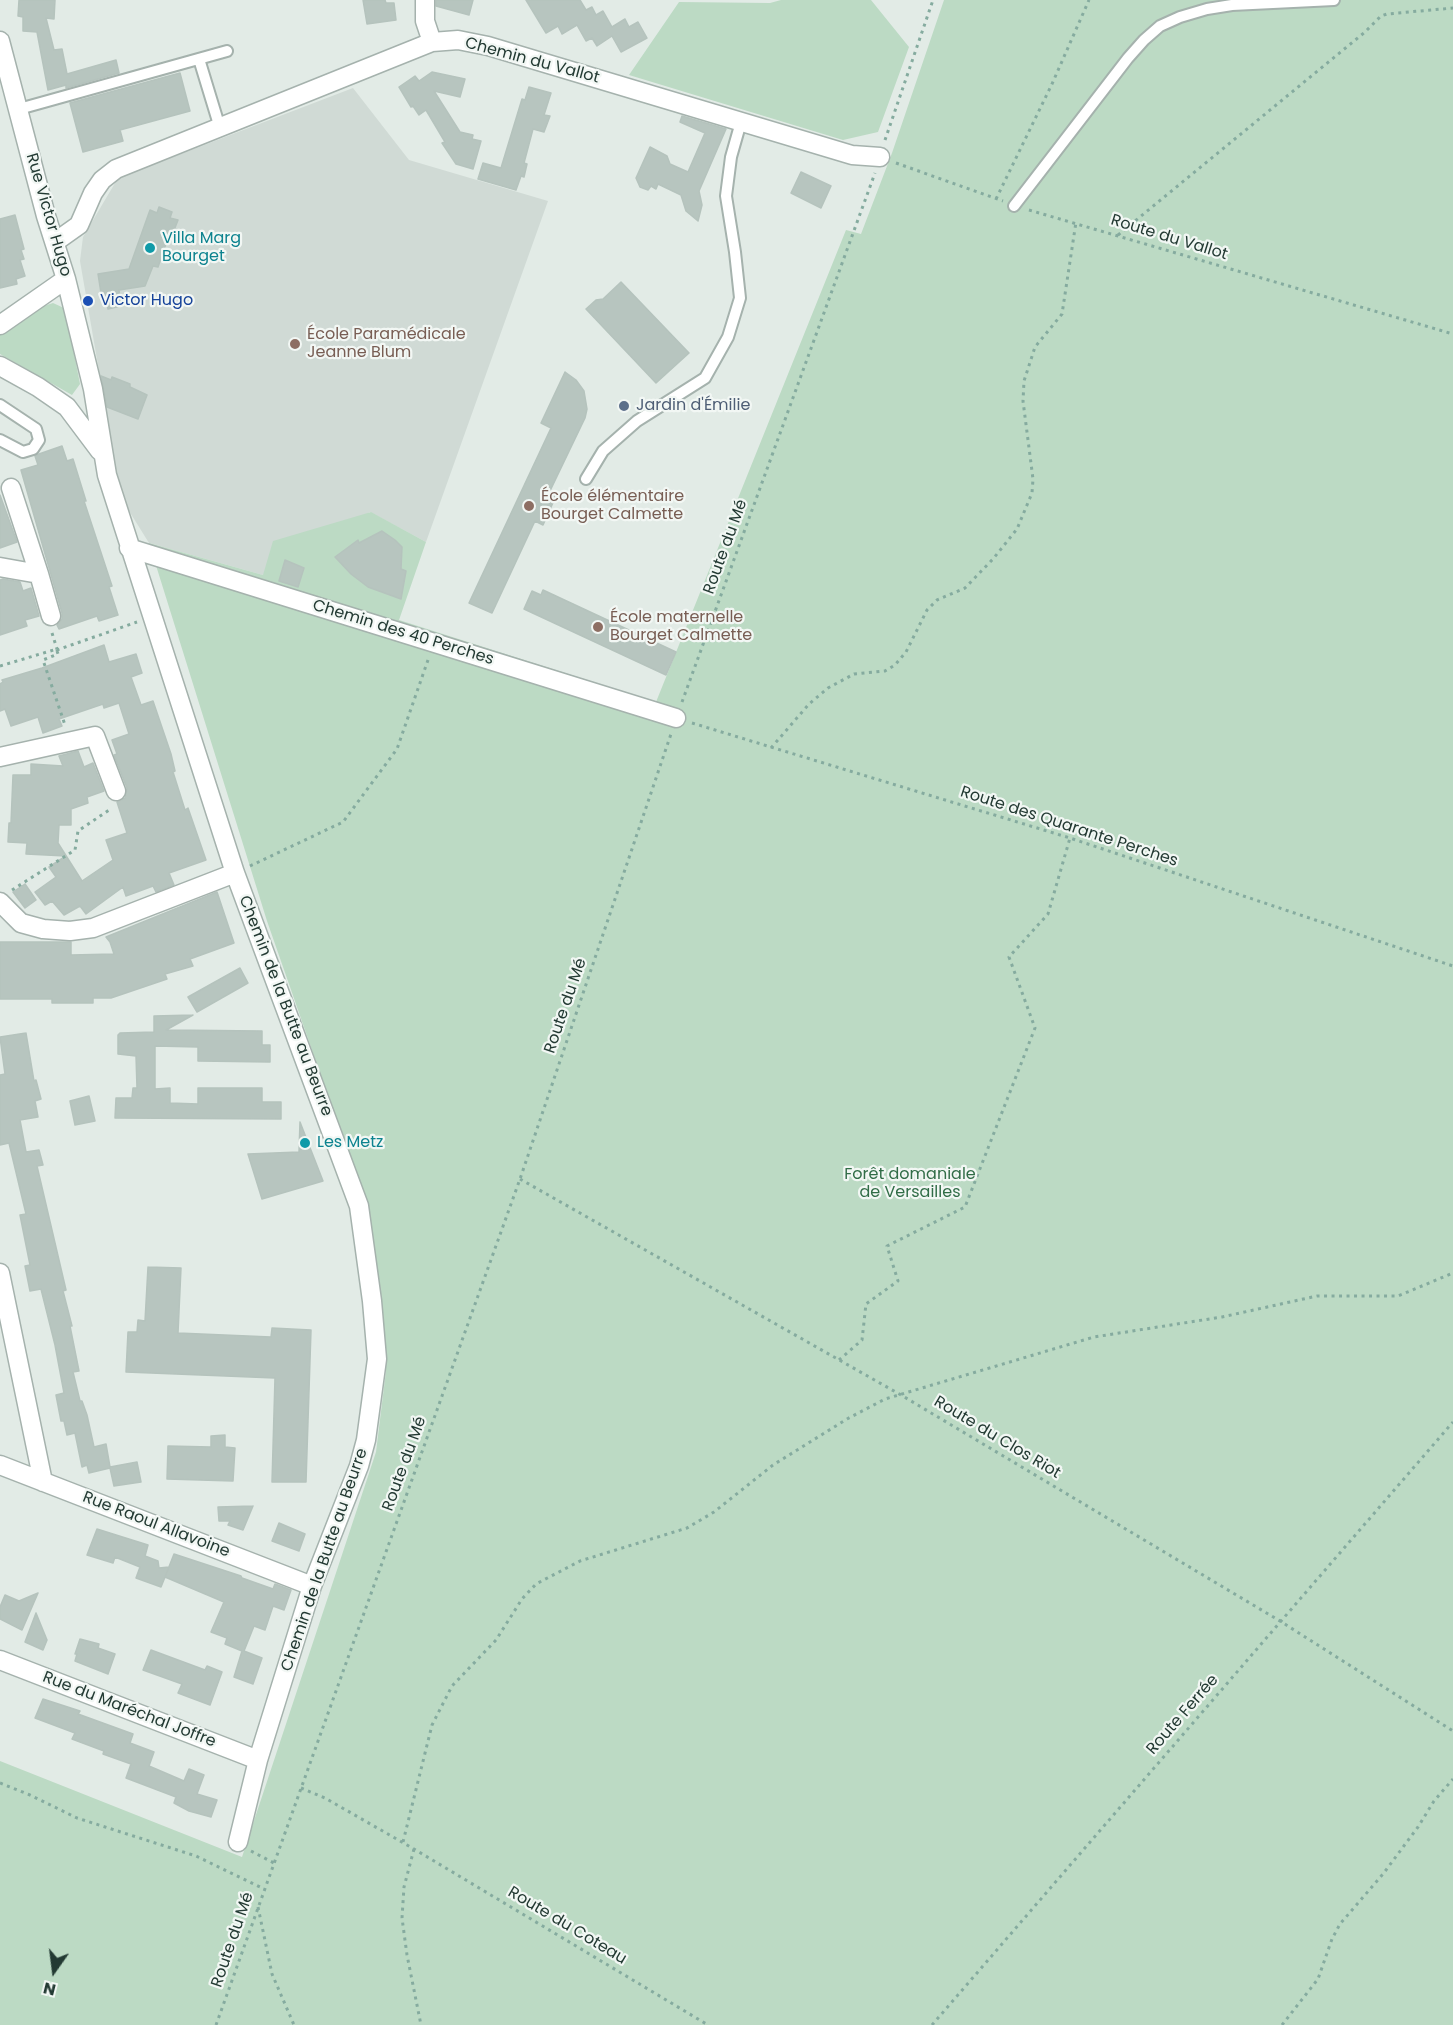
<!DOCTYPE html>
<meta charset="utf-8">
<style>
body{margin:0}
#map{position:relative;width:1453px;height:2025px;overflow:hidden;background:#e2ebe6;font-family:Poppins,sans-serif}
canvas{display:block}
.north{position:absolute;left:24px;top:1941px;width:60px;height:60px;-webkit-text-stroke:4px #f2f7f4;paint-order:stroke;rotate:194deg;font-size:16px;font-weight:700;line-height:24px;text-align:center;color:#233a33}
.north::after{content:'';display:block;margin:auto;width:21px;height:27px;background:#233a33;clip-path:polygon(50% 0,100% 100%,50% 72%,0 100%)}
</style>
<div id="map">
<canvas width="1453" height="2025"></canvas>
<div class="north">N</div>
</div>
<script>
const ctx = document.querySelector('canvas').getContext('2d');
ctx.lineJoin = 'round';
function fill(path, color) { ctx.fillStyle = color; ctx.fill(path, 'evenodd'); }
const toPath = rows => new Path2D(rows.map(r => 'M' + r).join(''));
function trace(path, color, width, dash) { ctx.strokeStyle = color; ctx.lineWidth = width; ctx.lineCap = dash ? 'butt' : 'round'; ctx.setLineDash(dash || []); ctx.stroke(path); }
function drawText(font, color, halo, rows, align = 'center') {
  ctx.font = font + ' Poppins,sans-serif'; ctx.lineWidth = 4.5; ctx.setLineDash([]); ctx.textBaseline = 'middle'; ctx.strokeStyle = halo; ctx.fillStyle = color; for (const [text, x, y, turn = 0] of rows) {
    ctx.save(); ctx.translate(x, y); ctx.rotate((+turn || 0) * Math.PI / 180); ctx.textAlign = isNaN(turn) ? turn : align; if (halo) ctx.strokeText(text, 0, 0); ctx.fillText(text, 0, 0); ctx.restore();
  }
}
fill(toPath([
 [353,88,409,160,548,201,426,542,370,512,263,575,149,543,121,498,80,261,83,237,118,178]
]), '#d0dad5');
fill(toPath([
 [781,0,871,0,909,47,878,132,843,140,629,75,679,2,770,3],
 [944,0,1453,0,1453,2025,0,2025,0,1761,242,1857,376,1452,386,1371,366,1205,267,921,149,543,263,575,273,541,371,512,426,542,399,620,656,702,846,230,861,234,892,153],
 [53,303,64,308,72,343,80,384,72,395,0,354,0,335,17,325,44,306]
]), '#bcdac4');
const building = toPath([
 [19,0,55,0,54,19,46,18,54,50,62,49,67,74,116,60,119,73,66,88,66,85,48,90,37,32,23,31,23,17,18,16,19,0],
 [363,0,385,0,386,3,394,3,396,20,367,24,363,0],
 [436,0,473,0,469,15,436,6,436,0],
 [526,0,580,0,586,10,592,7,596,15,603,11,612,27,625,19,629,27,638,22,647,38,621,52,612,36,597,46,592,38,586,41,577,25,562,34,558,26,546,33,526,0],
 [432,72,465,79,460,97,434,91,460,132,473,135,472,139,481,141,473,169,456,164,442,143,445,142,426,110,419,115,413,106,411,107,399,87,415,76,419,81,432,72],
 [180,73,190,111,120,130,123,141,83,152,70,103,180,73],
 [529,87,551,93,544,115,550,116,544,132,533,129,524,163,527,164,524,177,521,176,516,190,478,179,483,163,501,168,522,99,525,100,529,87],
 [682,116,726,129,699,191,702,205,698,221,686,211,681,195,658,184,656,189,651,186,648,190,640,187,636,178,650,147,667,156,670,164,688,172,705,133,680,122,682,116],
 [801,172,831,186,821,208,791,193,801,172],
 [159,207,172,212,170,218,178,220,171,238,168,238,158,267,153,266,145,286,119,290,121,306,108,309,104,292,101,293,98,274,129,269,150,210,157,213,159,207],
 [15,215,24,249,21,250,24,259,20,260,25,276,16,279,17,284,0,288,0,219,15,215],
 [621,282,689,353,656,383,586,309,596,300,603,299,621,282],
 [565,372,576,380,584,391,587,409,585,418,549,493,556,496,543,525,535,521,492,613,469,603,551,428,541,423,565,372],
 [101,376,111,380,112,377,130,384,130,387,147,395,138,419,107,407,101,376],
 [62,446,67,461,73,459,86,501,84,501,112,586,109,587,118,615,99,621,97,616,59,629,57,625,62,619,62,613,21,470,38,465,35,456,39,454,62,446],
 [0,495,17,542,0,548,0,495],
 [382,531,395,540,402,547,401,569,406,571,401,599,368,587,351,574,335,557,358,540,359,543,382,531],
 [285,560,304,568,298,587,279,581,285,560],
 [3,579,20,582,23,591,31,588,39,616,25,620,27,626,0,635,0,580,3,579],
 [543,590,676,652,666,675,524,609,532,591,541,595,543,590],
 [104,645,109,662,136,654,142,673,131,677,141,705,153,701,171,754,175,771,173,772,185,810,188,808,206,860,169,873,174,885,156,892,153,886,126,896,123,887,86,914,80,906,64,915,52,901,45,905,35,892,56,877,49,867,66,856,26,854,27,843,8,842,9,823,11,823,13,775,31,775,31,764,63,766,59,756,78,751,84,767,93,763,104,791,87,797,88,803,71,809,71,825,59,825,58,843,82,881,113,860,106,840,127,833,117,802,125,798,127,788,114,755,117,754,112,740,129,734,119,703,104,708,103,704,59,719,62,726,43,733,38,717,11,726,5,709,0,711,0,684,3,682,2,680,42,668,104,645],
 [25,884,36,900,25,908,13,892,25,884],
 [217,892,234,943,190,959,193,966,165,974,167,979,111,998,93,998,93,1003,52,1003,52,999,0,999,0,942,71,942,71,955,114,954,110,942,106,937,217,892],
 [240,968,248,983,197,1012,188,997,240,968],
 [193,1015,166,1030,262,1031,262,1045,270,1045,270,1062,198,1061,198,1047,155,1046,155,1089,170,1088,170,1103,198,1104,198,1088,262,1088,262,1102,281,1102,281,1119,115,1118,116,1098,132,1098,133,1088,137,1088,136,1056,118,1054,118,1035,120,1033,154,1032,154,1016,193,1015],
 [26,1033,34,1081,36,1080,41,1099,35,1101,38,1117,20,1120,26,1152,39,1150,43,1165,37,1166,66,1290,63,1291,72,1326,70,1326,79,1371,73,1372,80,1401,82,1401,87,1415,94,1447,106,1444,110,1467,137,1462,141,1482,114,1486,110,1468,89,1473,87,1465,82,1467,75,1433,67,1435,64,1421,61,1421,56,1395,64,1393,55,1345,41,1289,30,1291,25,1266,30,1265,20,1215,26,1214,9,1143,0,1145,0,1075,5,1074,0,1037,26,1033],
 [89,1096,95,1121,75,1125,70,1101,89,1096],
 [300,1122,323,1181,262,1199,248,1154,299,1152,300,1122],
 [148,1267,181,1268,178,1333,271,1337,272,1328,311,1330,306,1482,272,1482,275,1378,126,1372,128,1332,137,1332,138,1320,145,1321,148,1267],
 [225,1435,225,1447,235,1448,233,1481,167,1479,168,1446,211,1447,211,1436,225,1435],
 [253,1506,243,1530,228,1525,230,1521,219,1521,218,1507,253,1506],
 [279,1523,305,1534,299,1551,272,1541,279,1523],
 [97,1529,148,1545,145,1556,158,1561,159,1568,169,1567,161,1587,136,1578,140,1567,115,1557,113,1563,87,1555,97,1529],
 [174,1554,241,1576,242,1578,273,1589,275,1584,291,1590,284,1610,273,1606,265,1630,254,1626,244,1651,262,1658,253,1684,234,1677,242,1651,225,1644,227,1638,211,1632,224,1602,165,1577,174,1554],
 [38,1593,22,1630,0,1619,0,1607,5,1595,19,1601,38,1593],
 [36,1613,47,1640,43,1650,25,1642,36,1613],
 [80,1639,99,1644,98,1648,115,1654,108,1674,75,1661,77,1654,75,1654,80,1639],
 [151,1650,205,1670,207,1666,222,1672,210,1705,178,1693,182,1684,143,1670,151,1650],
 [43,1699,80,1711,78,1714,133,1734,130,1743,154,1752,149,1766,184,1781,189,1769,204,1775,197,1794,217,1800,211,1817,189,1811,174,1803,176,1797,126,1778,131,1764,103,1754,104,1751,72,1739,75,1733,35,1718,43,1699]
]);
fill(building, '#b7c5bf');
trace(building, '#b5c3bd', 1.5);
const service = toPath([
 [199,59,220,128],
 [19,109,227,51],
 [1014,206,1128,58,1144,40,1160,26,1180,17,1207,9,1232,5,1334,0],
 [0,405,36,429,39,440,33,449,23,452,0,440],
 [586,479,603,451,637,421,705,378,728,337,740,298,735,252,726,196,731,157,741,122]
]);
const minor = toPath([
 [425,0,425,21,432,42],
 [0,41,46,216,66,279,93,389,107,475,235,873,359,1206,372,1301,377,1359,366,1440,359,1466,312,1586,258,1760,238,1842],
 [55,242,79,225,93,193,102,180,116,169,432,42,458,40,488,46,852,155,880,157],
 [0,325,66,279],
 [0,366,38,387,67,407,100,451],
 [129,548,676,718],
 [0,567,39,574,11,488],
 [39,574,51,616],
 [0,757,95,736,116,791],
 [0,902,21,923,43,929,70,931,93,928,235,873],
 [0,1273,43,1482],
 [0,1465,312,1586],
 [0,1660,258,1760]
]);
trace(service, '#a5b2ad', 14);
trace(minor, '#a5b2ad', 21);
trace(toPath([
 [885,140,933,0],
 [896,163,1003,201],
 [996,199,1052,84,1089,0],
 [1029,210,1453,334],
 [1118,235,1365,32,1381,16,1387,14,1453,8],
 [52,633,57,649],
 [57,651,58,654,43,660,65,725],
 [0,666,57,649,57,650,137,622],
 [682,702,875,173],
 [692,723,1070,838,1453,966],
 [771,748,809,704,828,688,854,674,885,671,895,665,906,652,927,610,937,600,965,588,993,559,1017,529,1032,493,1033,479,1023,401,1024,381,1035,347,1062,314,1076,222],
 [250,866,343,822,397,749,428,660],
 [12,890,75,850,78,831,112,808],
 [520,1179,901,1395,1280,1621,1453,1731],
 [839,1360,862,1340,866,1304,898,1281,887,1246,965,1207,1035,1028,1009,957,1048,914,1070,838],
 [0,1783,30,1795,77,1818,196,1856,264,1889],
 [301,1788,325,1798,414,1849,708,2025],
 [403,1842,432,1725,452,1686,496,1640,522,1599,536,1584,580,1561,687,1528,714,1512,773,1465,847,1419,885,1399,1094,1337,1222,1317,1317,1296,1398,1296,1453,1273],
 [414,1849,404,1887,402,1918,407,1955,421,2025],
 [251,1851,274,1863],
 [258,1907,272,1974,294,2025],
 [216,2025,520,1179,671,734],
 [932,2025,1453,1422],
 [1282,2025,1318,1979,1332,1939,1340,1924,1383,1874,1418,1827,1434,1801,1453,1779]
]), '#85ab9f', 3, [3, 4.5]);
trace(service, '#fff', 10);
trace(minor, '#fff', 18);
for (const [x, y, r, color] of [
 [150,248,6,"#0f9aa8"],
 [88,301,6,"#1a4fb4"],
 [295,344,6,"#8d6e63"],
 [624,406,6,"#5c6f8a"],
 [529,506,6,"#8d6e63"],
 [598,627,6,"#8d6e63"],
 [305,1143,6,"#0f9aa8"]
]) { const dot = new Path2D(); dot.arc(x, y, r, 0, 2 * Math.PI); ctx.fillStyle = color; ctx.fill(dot); trace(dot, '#f2f7f4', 2); }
drawText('16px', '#233a33', '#f2f7f4', [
 ["Chemin du Vallot",532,61,15],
 ["Rue Victor Hugo",48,215,74],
 ["Route du Vallot",1169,238,17],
 ["Route du Mé",726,547,-70],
 ["Chemin des 40 Perches",403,633,17],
 ["Route des Quarante Perches",1069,827,18],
 ["Chemin de la Butte au Beurre",285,1006,69],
 ["Route du Mé",566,1006,-71],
 ["Route du Clos Riot",997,1438,31],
 ["Route du Mé",405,1464,-70],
 ["Rue Raoul Allavoine",156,1525,21],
 ["Chemin de la Butte au Beurre",325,1560,-71],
 ["Rue du Maréchal Joffre",129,1710,21],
 ["Route Ferrée",1183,1715,-49],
 ["Route du Coteau",567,1926,31],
 ["Route du Mé",233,1940,-71]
]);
drawText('16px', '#0d838f', '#f2f7f4', [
 ["Villa Marg",162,239],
 ["Bourget",162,257],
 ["Les Metz",317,1143]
], 'left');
drawText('16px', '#164399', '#f2f7f4', [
 ["Victor Hugo",100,301]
], 'left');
drawText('16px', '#785e54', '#f2f7f4', [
 ["École Paramédicale",307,335],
 ["Jeanne Blum",307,353],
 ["École élémentaire",541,497],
 ["Bourget Calmette",541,515],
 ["École maternelle",610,618],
 ["Bourget Calmette",610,636]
], 'left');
drawText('16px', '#4e5e75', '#f2f7f4', [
 ["Jardin d'Émilie",636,406]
], 'left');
drawText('16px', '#316d47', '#f2f7f4', [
 ["Forêt domaniale",910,1175],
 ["de Versailles",910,1193]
]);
</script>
